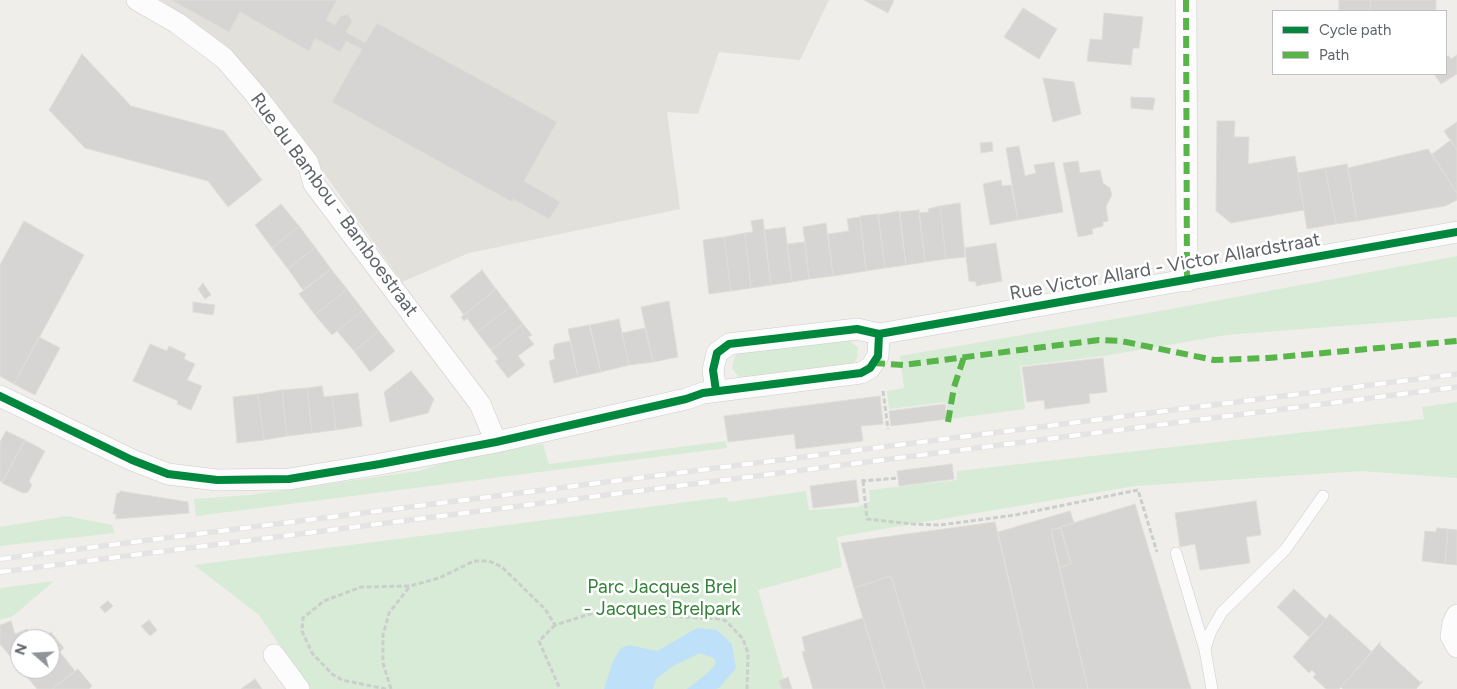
<!DOCTYPE html>
<style>
body{margin:0}
#map{position:relative;width:1457px;height:689px;overflow:hidden;background:#efeeea;font-family:Figtree,sans-serif}
canvas{display:block}
.legend{position:absolute;left:1272px;top:10px;width:175px;height:65px;box-sizing:border-box;background:#fff;border:1px solid #bfc1c3;margin:0;padding:6px 9px;list-style:none;font-size:15px;color:#5f6368}
.legend li{display:flex;align-items:center;gap:10px;height:25px}
.legend b{width:25px;border:1px solid #bfc1c3}
.north{position:absolute;left:10px;top:629px;width:50px;height:50px;box-sizing:border-box;background:#fff;border:1px solid #bfc1c3;border-radius:50%;rotate:289deg;font-size:14px;font-weight:700;line-height:20px;text-align:center;color:#5f6368}
.north::after{content:'';display:block;margin:auto;width:18px;height:22px;background:#919496;clip-path:polygon(50% 0,100% 100%,50% 72%,0 100%)}
</style>
<div id="map">
<canvas width="1457" height="689"></canvas>
<ul class="legend">
<li><b style="height:6px;background:#00873e"></b>Cycle path</li>
<li><b style="height:6px;background:#58b549"></b>Path</li>
</ul>
<div class="north">N</div>
</div>
<script>
const ctx = document.querySelector('canvas').getContext('2d');
ctx.lineJoin = 'round';
function fill(path, color) { ctx.fillStyle = color; ctx.fill(path, 'evenodd'); }
const toPath = rows => new Path2D(rows.map(r => 'M' + r).join(''));
function trace(path, color, width, dash) { ctx.strokeStyle = color; ctx.lineWidth = width; ctx.lineCap = dash ? 'butt' : 'round'; ctx.setLineDash(dash || []); ctx.stroke(path); }
function drawText(font, color, halo, rows, align = 'center') {
  ctx.font = font + ' Figtree,sans-serif'; ctx.lineWidth = 5; ctx.setLineDash([]); ctx.textBaseline = 'middle'; ctx.strokeStyle = halo; ctx.fillStyle = color; for (const [text, x, y, turn = 0] of rows) {
    ctx.save(); ctx.translate(x, y); ctx.rotate((+turn || 0) * Math.PI / 180); ctx.textAlign = isNaN(turn) ? turn : align; if (halo) ctx.strokeText(text, 0, 0); ctx.fillText(text, 0, 0); ctx.restore();
  }
}
fill(toPath([
 [160,0,829,0,800,60,719,52,698,114,667,112,680,209,469,253,402,282,266,92,186,17]
]), '#e2e0da');
fill(toPath([
 [1457,256,1457,317,1226,335,1104,356,1020,366,1025,409,949,419,946,402,889,409,887,391,904,388,900,356,1155,312],
 [849,340,858,348,857,358,853,364,747,378,738,376,732,368,735,356,740,353],
 [1457,402,1457,478,1361,471,1135,486,837,537,842,567,758,590,787,689,309,689,259,615,194,565,726,497,729,502,806,491,809,510,858,507,870,501,869,490,957,480,957,471,1424,419,1422,407],
 [726,441,727,448,196,516,194,499,250,495,419,471,462,457,543,444,549,464],
 [67,516,112,525,115,533,0,546,0,527],
 [54,581,13,616,0,620,0,588]
]), '#d8ebd6');
fill(toPath([
 [697,628,717,630,732,644,736,668,720,687,716,689,687,689,709,672,716,663,714,658,700,653,673,666,656,679,653,689,604,689,613,661,621,648,629,645,657,651]
]), '#bfe0f9');
const building = toPath([
 [171,0,337,0,326,20,335,25,341,16,348,14,352,22,346,32,365,43,377,23,557,122,524,181,560,202,549,219,513,199,512,202,332,102,362,49,346,41,340,52,315,38,309,51,240,12,229,32,171,0],
 [864,0,894,0,888,13,864,0],
 [1339,0,1371,0,1370,11,1339,11,1339,0],
 [1371,0,1436,0,1436,11,1370,11,1371,0],
 [1023,8,1057,29,1039,59,1004,37,1023,8],
 [1104,13,1143,17,1139,48,1133,48,1131,65,1087,61,1090,39,1102,40,1104,13],
 [82,54,131,106,224,131,262,180,228,207,208,181,85,148,49,110,82,54],
 [1457,55,1457,74,1441,84,1434,74,1446,74,1446,57,1449,56,1451,59,1457,55],
 [1043,78,1074,82,1081,114,1053,122,1043,78],
 [1131,97,1155,98,1153,110,1131,108,1131,97],
 [1217,121,1235,121,1234,137,1249,137,1248,164,1295,156,1304,210,1231,223,1216,211,1217,121],
 [1457,122,1457,150,1444,131,1457,122],
 [1451,140,1457,150,1457,193,1432,154,1451,140],
 [992,142,993,151,981,153,980,143,992,142],
 [1019,146,1025,176,1036,173,1034,165,1054,162,1063,212,1018,220,1006,148,1019,146],
 [1428,149,1457,193,1457,200,1445,206,1357,221,1348,168,1428,149],
 [1078,161,1080,173,1100,170,1103,183,1110,188,1112,195,1106,206,1108,221,1103,222,1103,226,1092,229,1093,234,1078,237,1063,163,1078,161],
 [1347,164,1357,221,1336,224,1325,168,1347,164],
 [1325,168,1336,224,1307,229,1298,173,1325,168],
 [1001,180,1002,186,1011,185,1018,220,990,225,983,184,1001,180],
 [960,203,965,257,946,259,940,206,960,203],
 [281,204,299,226,272,248,255,225,281,204],
 [940,206,946,259,925,262,919,213,929,212,928,209,940,206],
 [919,210,925,262,906,265,900,212,919,210],
 [899,211,906,265,885,268,878,215,899,211],
 [878,214,885,268,866,271,860,216,878,214],
 [860,217,866,271,833,276,828,234,849,231,847,219,860,217],
 [763,219,771,285,751,288,745,233,753,232,751,221,763,219],
 [24,221,84,255,14,384,0,376,0,265,24,221],
 [826,223,833,276,809,279,803,227,826,223],
 [299,226,315,247,288,269,272,248,299,226],
 [785,227,792,282,771,285,764,230,785,227],
 [745,233,751,288,731,291,724,237,745,233],
 [724,237,731,291,709,294,703,240,724,237],
 [805,242,809,279,792,282,787,244,805,242],
 [996,243,1002,281,976,286,976,282,969,281,965,248,996,243],
 [315,247,331,269,303,290,288,269,315,247],
 [331,269,347,289,315,315,299,294,331,269],
 [482,270,496,289,464,315,450,296,482,270],
 [203,283,211,295,205,299,198,289,203,283],
 [347,289,363,310,332,335,315,315,347,289],
 [496,289,510,307,477,332,467,318,464,321,461,317,496,289],
 [669,301,678,357,653,362,641,307,669,301],
 [193,302,215,305,213,315,193,312,193,302],
 [510,307,523,324,491,350,477,332,510,307],
 [363,310,379,331,354,351,337,331,363,310],
 [619,319,629,365,601,372,590,325,619,319],
 [523,324,532,335,528,337,534,344,518,356,525,365,508,378,495,361,498,359,491,350,523,324],
 [589,325,601,372,578,377,568,329,589,325],
 [645,328,653,362,629,365,622,333,645,328],
 [379,331,395,351,370,372,354,351,379,331],
 [39,337,60,348,35,395,14,384,39,337],
 [570,341,578,377,554,383,549,361,555,359,553,349,555,344,570,341],
 [150,344,167,351,169,346,186,354,184,359,195,364,187,380,202,386,191,410,177,404,178,401,133,381,150,344],
 [1103,358,1107,392,1089,394,1090,403,1045,409,1044,400,1027,402,1022,367,1103,358],
 [411,371,434,399,428,413,390,422,384,392,411,371],
 [322,386,324,397,332,396,336,430,312,433,307,388,322,386],
 [307,388,312,433,287,436,282,390,307,388],
 [282,390,287,436,264,440,258,394,282,390],
 [358,393,362,426,336,430,332,396,358,393],
 [258,394,264,440,237,443,233,397,258,394],
 [880,396,883,424,861,426,863,441,796,449,794,434,728,442,724,416,880,396],
 [945,404,947,419,891,426,889,411,945,404],
 [6,431,25,440,2,482,0,481,0,442,6,431],
 [25,440,45,451,29,481,32,485,28,492,23,493,2,483,25,440],
 [952,464,954,479,899,486,897,471,952,464],
 [856,480,859,502,813,508,810,486,856,480],
 [120,491,188,502,189,513,116,519,116,514,113,514,117,493,120,493,120,491],
 [1256,501,1261,535,1246,537,1250,563,1200,570,1195,544,1180,547,1175,513,1256,501],
 [1135,504,1191,689,1088,689,1059,568,1071,564,1060,527,1135,504],
 [1070,511,1074,523,1051,530,1088,689,1034,689,998,532,1070,511],
 [995,522,1034,689,925,689,891,576,854,588,841,543,995,522],
 [1061,528,1071,564,1059,568,1051,530,1061,528],
 [1437,528,1448,529,1445,564,1422,561,1425,531,1436,532,1437,528],
 [1448,529,1457,530,1457,565,1445,564,1448,529],
 [891,576,925,689,885,689,863,618,854,588,891,576],
 [1294,589,1326,619,1309,637,1277,607,1294,589],
 [108,601,113,606,105,613,100,607,108,601],
 [1330,614,1372,652,1339,689,1326,689,1313,677,1316,674,1312,670,1309,673,1293,657,1330,614],
 [863,618,885,689,813,689,802,652,805,651,802,637,863,618],
 [149,620,157,630,150,636,141,626,149,620],
 [11,621,15,634,27,629,35,639,20,639,20,657,14,661,0,644,0,625,11,621],
 [51,632,64,648,50,661,50,639,41,639,51,632],
 [1380,642,1380,645,1420,682,1423,681,1416,689,1343,689,1341,687,1380,642],
 [60,652,75,671,52,689,37,689,28,678,40,669,50,669,50,661,60,652],
 [21,669,40,669,28,678,21,669],
 [78,669,92,686,89,689,52,689,78,669],
 [788,677,792,689,782,689,779,681,788,677],
 [255,679,262,689,241,689,255,679]
]);
fill(building, '#d6d5d3');
trace(building, '#deddd9', 1);
const lane = toPath([
 [1176,553,1205,650,1212,689],
 [1205,650,1210,633,1222,612,1285,550,1323,496]
]);
const street = toPath([
 [137,0,177,23,224,58,255,94,308,163,314,184,480,404,496,442],
 [1186,0,1187,281],
 [716,391,713,370,717,353,729,344,857,329,879,334,1457,232],
 [0,396,132,460,168,474,217,480,289,479,380,464,496,442,686,399,703,393,861,373,870,368,878,356,879,334],
 [1457,615,1453,623,1451,636,1457,647],
 [274,655,299,689]
]);
trace(lane, '#cbcccc', 12);
trace(street, '#cbcccc', 22);
trace(toPath([
 [883,391,888,429],
 [863,479,863,481,898,478],
 [863,481,867,519,912,524,940,525,1015,515,1138,490,1157,552],
 [555,625,539,641,560,689],
 [386,689,342,680,332,674,312,653,302,631,303,618,324,601,361,587,410,586,439,578,474,561,489,561,502,567,545,609,555,625,590,614,601,613,720,619,726,621,743,639,748,653,747,689],
 [391,689,383,663,383,635,389,613,410,586]
]), '#cacfcc', 3, [5, 2.5]);
trace(lane, '#fdfcfc', 11);
trace(street, '#fdfcfc', 21);
const rail = toPath([
 [0,559,1457,374],
 [0,572,1457,387]
]);
trace(rail, '#e4e4e4', 5.5);
trace(rail, '#fff', 4, [11]);
trace(toPath([
 [1186,0,1187,281],
 [873,363,903,365,1099,340,1121,341,1214,360,1268,358,1457,341],
 [948,422,954,387,964,357]
]), '#58b549', 6, [12, 6]);
trace(toPath([
 [716,391,713,370,717,353,729,344,857,329,879,334,1457,232],
 [0,396,132,460,168,474,217,480,289,479,380,464,496,442,686,399,703,393,861,373,870,368,878,356,879,334]
]), '#00873e', 8);
drawText('19px', '#5f6368', '#fff', [
 ["Rue du Bambou - Bamboestraat",334,205,54],
 ["Rue Victor Allard - Victor Allardstraat",1165,267,-10]
]);
drawText('19px', '#348238', '#fff', [
 ["Parc Jacques Brel",662,587],
 ["- Jacques Brelpark",662,609]
]);
</script>
